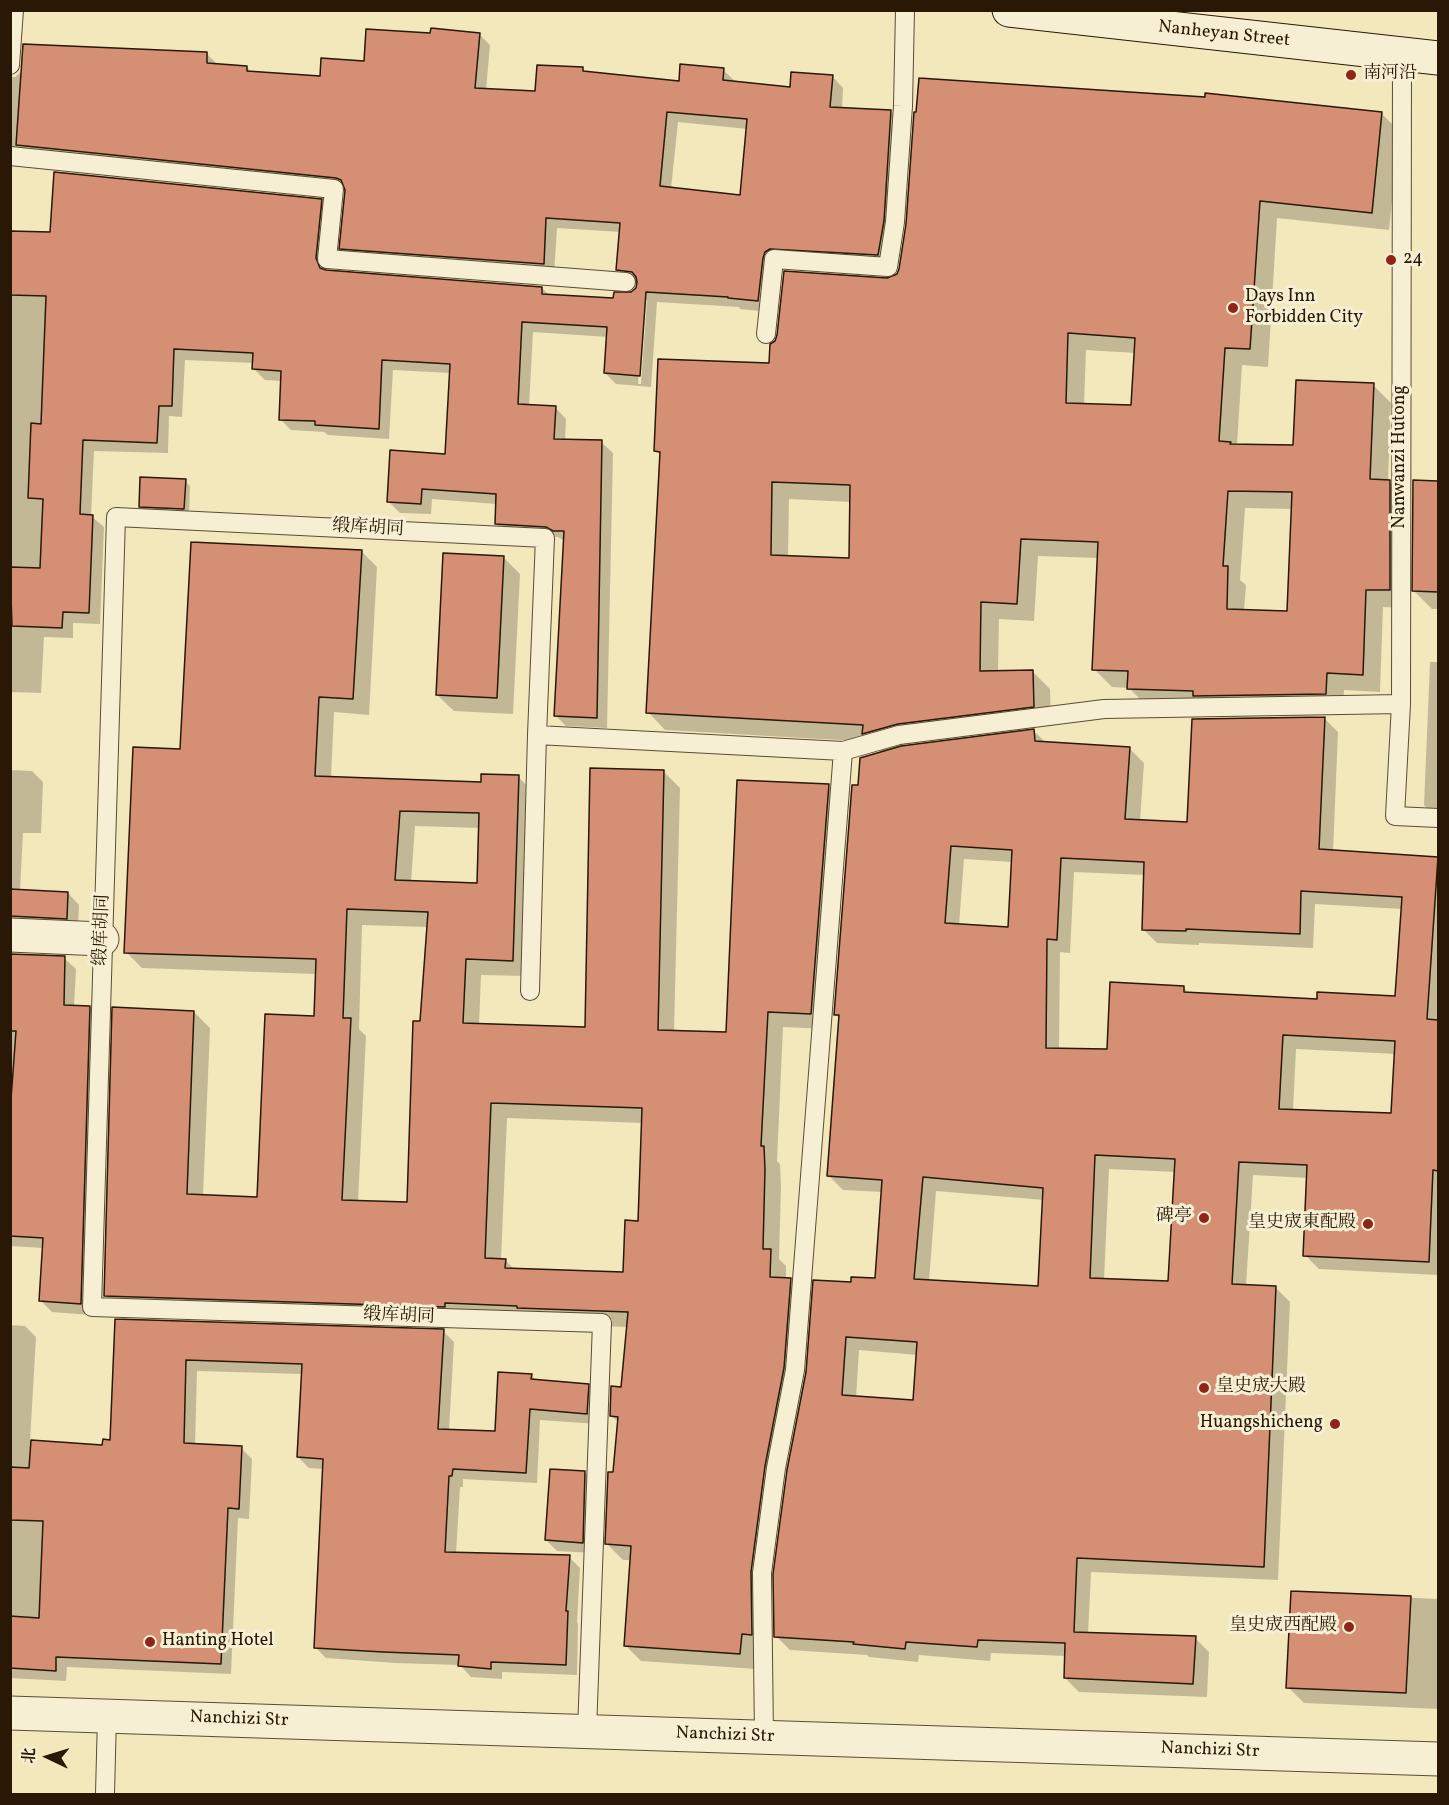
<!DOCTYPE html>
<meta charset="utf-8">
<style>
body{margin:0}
#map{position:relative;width:1449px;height:1805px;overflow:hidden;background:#f3e7bc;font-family:Vollkorn,"Noto Serif SC",serif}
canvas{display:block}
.frame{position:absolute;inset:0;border:12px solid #281805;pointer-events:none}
.north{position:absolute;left:18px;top:1727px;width:60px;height:60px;-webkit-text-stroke:4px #f7efd3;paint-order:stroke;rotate:274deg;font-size:16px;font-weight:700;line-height:24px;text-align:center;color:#281805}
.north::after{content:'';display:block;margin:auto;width:21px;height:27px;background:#281805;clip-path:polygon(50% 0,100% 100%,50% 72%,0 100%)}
</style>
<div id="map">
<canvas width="1449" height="1805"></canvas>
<div class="frame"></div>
<div class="north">北</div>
</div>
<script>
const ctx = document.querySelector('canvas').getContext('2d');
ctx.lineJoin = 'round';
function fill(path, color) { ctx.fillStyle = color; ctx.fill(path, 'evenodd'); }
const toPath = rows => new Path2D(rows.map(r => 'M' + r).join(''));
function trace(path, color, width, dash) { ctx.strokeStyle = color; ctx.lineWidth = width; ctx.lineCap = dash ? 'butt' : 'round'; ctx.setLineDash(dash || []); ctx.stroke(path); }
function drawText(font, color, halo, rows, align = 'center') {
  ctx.font = font + ' Vollkorn,"Noto Serif SC",serif'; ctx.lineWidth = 6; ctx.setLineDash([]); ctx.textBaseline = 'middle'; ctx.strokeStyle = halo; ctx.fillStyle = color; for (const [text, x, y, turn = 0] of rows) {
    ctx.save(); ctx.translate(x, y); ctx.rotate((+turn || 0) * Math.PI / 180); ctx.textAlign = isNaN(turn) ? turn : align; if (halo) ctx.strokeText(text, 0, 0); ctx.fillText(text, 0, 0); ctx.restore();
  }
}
fill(toPath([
 [432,34,479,34,490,45,486,90,537,93,583,69,587,73,680,82,723,70,735,81,734,83,791,89,832,76,843,88,842,109,891,112,902,123,889,265,781,259,769,312,740,309,739,307,657,302,651,387,616,384,605,373,608,337,533,332,529,406,555,407,566,419,565,441,601,442,613,453,607,728,566,726,555,715,565,541,558,537,507,535,496,524,497,504,432,499,431,514,400,513,389,502,446,455,451,373,393,370,389,439,328,435,324,432,291,430,280,419,282,381,265,380,254,369,254,363,185,360,182,417,169,416,168,453,94,451,91,516,104,527,100,624,73,623,73,638,44,637,41,693,10,692,10,232,51,234,321,200,332,212,327,272,542,288,549,295,614,299,636,290,639,282,628,281,617,269,621,232,557,228,554,275,352,259,341,248,347,188,10,155,10,77,15,77,21,72,24,45,207,54,218,65,247,67,252,73,322,78,365,62],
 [678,122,747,129,741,196,671,189],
 [644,300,647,300,641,384,638,384],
 [1381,113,1399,131,1389,230,1277,218,1268,367,1242,365,1237,445,1294,447,1373,385,1391,403,1388,481,1407,499,1407,608,1383,607,1380,692,1344,690,1343,711,1147,706,1129,688,1112,687,1094,669,1098,558,1038,556,1034,621,999,619,998,672,1032,671,1050,689,1051,724,916,741,899,746,899,748,1034,731,1047,744,1130,749,1144,763,1140,821,1189,823,1324,718,1338,732,1333,852,1438,860,1438,1275,1319,1269,1305,1255,1308,1178,1253,1175,1246,1286,1276,1288,1290,1302,1278,1580,1091,1572,1088,1634,1195,1638,1209,1652,1207,1697,1079,1692,1065,1678,1066,1656,991,1653,990,1661,919,1655,918,1662,869,1657,867,1655,790,1650,776,1636,852,1284,877,1280,883,1192,843,1190,829,1176,840,1019,835,1014,860,787,883,753,873,742,665,730,648,712,662,456,656,451,887,280],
 [1086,350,1136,353,1133,407,1084,405],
 [789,499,851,502,850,560,788,557],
 [1245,508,1292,509,1288,613,1244,611,1246,585,1240,580],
 [964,859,1013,862,1010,929,959,925],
 [1074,872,1145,875,1143,929,1157,943,1199,945,1199,943,1313,948,1315,904,1402,909,1396,997,1318,1000,1190,994,1183,987,1109,1050,1059,1050,1060,952,1070,953],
 [1296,1049,1396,1054,1392,1115,1293,1111],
 [1109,1169,1176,1172,1169,1283,1104,1280],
 [936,1191,1044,1200,1040,1288,929,1281],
 [859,1350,918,1355,915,1402,856,1398],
 [185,481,190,486,189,514,145,511,140,506],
 [1414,482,1438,483,1438,609,1432,609,1414,591],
 [361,551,377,567,369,715,334,712,331,778,482,783,518,777,534,792,528,976,481,975,479,1025,586,1029,664,772,680,788,674,1032,727,1034,828,786,844,802,827,1029,783,1027,777,1161,780,1164,781,1187,779,1259,786,1266,786,1279,790,1280,806,1296,756,1669,641,1661,625,1645,631,1560,623,1560,607,1544,619,1423,611,1415,622,1388,628,1327,121,1311,105,1296,194,1012,210,1028,203,1196,258,1198,315,1018,317,974,142,968,126,952,182,750],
 [415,826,480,828,478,884,411,882],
 [362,925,428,927,408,1203,358,1202,366,1036,359,1029],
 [507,1118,643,1123,639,1222,624,1274,515,1270,505,1260,501,1260],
 [504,558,520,574,513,714,454,711,437,695],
 [1430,662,1438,662,1438,820,1424,805],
 [10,770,32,771,43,782,41,833,23,833,20,891,68,893,79,905,78,929,10,931],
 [10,955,64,958,76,969,74,1007,89,1007,100,1019,91,1315,52,1312,41,1301,43,1248,10,1246],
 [116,1321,443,1331,454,1342,449,1431,496,1433,531,1375,537,1381,588,1385,599,1397,598,1424,540,1420,537,1483,463,1479,463,1487,460,1487,456,1554,569,1557,580,1568,577,1622,578,1624,577,1675,502,1672,502,1679,471,1677,460,1665,395,1663,326,1658,315,1647,324,1469,309,1468,298,1457,303,1374,197,1371,195,1445,241,1448,252,1459,249,1519,238,1518,231,1674,67,1667,66,1681,10,1678,10,1325,25,1326,36,1337,30,1441,104,1446,111,1441],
 [585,1472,596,1483,593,1553,557,1551,546,1540],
 [1292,1592,1438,1599,1438,1709,1304,1703,1288,1687]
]), '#0003');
const building = toPath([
 [431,28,480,33,475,88,535,91,537,65,583,67,583,71,679,81,680,64,724,68,723,80,790,87,791,72,833,75,830,107,891,110,884,221,878,255,770,249,765,252,763,258,758,301,728,298,728,297,646,292,640,376,604,373,607,327,522,322,518,404,556,406,554,439,602,440,597,718,554,716,564,531,553,531,546,527,495,524,496,494,422,489,421,504,387,502,390,450,445,454,450,364,382,360,379,429,315,425,315,421,279,420,281,371,252,369,253,353,174,349,172,406,159,406,157,443,83,440,80,514,93,515,89,613,63,612,62,628,12,626,10,567,40,568,43,499,28,498,31,423,41,424,46,296,10,295,10,231,50,232,54,172,322,199,316,258,320,268,326,270,542,287,542,294,613,298,614,292,631,292,636,288,637,282,636,277,632,272,616,270,620,223,546,218,544,264,339,249,345,190,341,180,336,178,16,145,23,44,207,52,207,63,247,66,247,71,320,76,321,58,364,61,366,29,430,33,431,28],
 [667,112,747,119,740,195,660,186,667,112],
 [919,78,1205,97,1205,93,1382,112,1372,213,1260,201,1250,349,1225,348,1219,441,1231,442,1230,444,1293,445,1296,380,1374,383,1370,479,1390,480,1390,590,1366,590,1363,675,1327,673,1326,694,1193,696,1193,691,1127,689,1128,671,1092,670,1098,542,1021,539,1017,604,981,602,980,671,1033,670,1034,707,898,724,862,734,863,725,646,713,660,452,654,451,658,359,769,363,770,344,775,341,777,335,784,271,887,278,897,274,899,269,906,224,914,112,916,112,919,78],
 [1068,333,1135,338,1131,405,1066,403,1068,333],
 [772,482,850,485,849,558,771,555,772,482],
 [1228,491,1292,492,1287,611,1227,609,1228,566,1223,566,1228,491],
 [140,477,186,479,184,509,139,507,140,477],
 [1413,480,1438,481,1438,592,1412,591,1413,480],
 [191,542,362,550,353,699,319,697,315,776,481,782,481,774,519,775,513,961,466,959,463,1023,585,1027,590,768,664,770,658,1030,726,1032,737,780,829,784,811,1014,768,1012,761,1146,764,1146,765,1170,763,1249,771,1249,770,1277,791,1278,784,1368,765,1466,751,1572,752,1635,742,1634,740,1654,624,1646,631,1546,605,1544,608,1472,613,1472,618,1417,610,1416,611,1386,621,1387,628,1312,517,1308,517,1306,445,1303,445,1307,104,1296,112,1007,194,1011,187,1194,257,1197,265,1014,314,1016,316,959,124,953,133,747,180,749,191,542],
 [400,811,479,813,477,883,395,880,400,811],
 [347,909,428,912,420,1021,413,1021,407,1202,342,1200,351,1018,343,1018,347,909],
 [491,1103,642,1108,638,1221,625,1220,623,1272,505,1268,506,1259,485,1258,491,1103],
 [443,553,504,556,497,698,436,695,443,553],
 [1325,717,1319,849,1438,857,1427,1019,1438,1020,1438,1171,1433,1170,1429,1262,1303,1256,1307,1165,1239,1162,1232,1284,1276,1286,1264,1567,1077,1558,1074,1632,1196,1636,1193,1684,1064,1678,1065,1643,978,1640,977,1647,906,1642,905,1649,853,1644,854,1642,774,1637,773,1574,787,1470,806,1372,813,1280,851,1282,851,1277,875,1278,882,1180,827,1176,839,1015,834,1015,852,785,858,785,860,758,901,746,1034,729,1035,741,1130,747,1125,819,1187,822,1192,719,1325,717],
 [951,846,1012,850,1008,927,945,923,951,846],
 [1061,858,1144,862,1142,930,1186,931,1186,929,1300,934,1301,891,1402,897,1395,996,1317,992,1317,999,1184,992,1184,986,1110,982,1107,1049,1046,1048,1047,939,1057,940,1061,858],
 [1283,1035,1395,1041,1391,1113,1279,1109,1283,1035],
 [1095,1155,1175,1159,1168,1281,1090,1278,1095,1155],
 [923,1177,1043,1188,1038,1286,914,1279,923,1177],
 [846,1337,917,1342,913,1400,842,1395,846,1337],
 [10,889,68,892,67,919,10,916,10,889],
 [10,954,65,956,64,1005,90,1006,81,1304,39,1301,43,1238,10,1236,10,1113,16,1031,10,1031,10,954],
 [115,1319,444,1329,438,1429,495,1431,498,1372,532,1374,531,1379,589,1384,587,1414,530,1409,526,1473,453,1469,452,1476,449,1476,445,1552,570,1555,566,1611,568,1611,566,1665,491,1662,491,1669,458,1666,459,1655,383,1652,314,1648,323,1459,297,1457,302,1364,186,1360,184,1443,242,1446,239,1509,228,1508,221,1664,56,1657,56,1671,10,1668,10,1616,39,1618,43,1521,10,1520,10,1467,29,1468,31,1440,102,1445,103,1439,110,1440,115,1319],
 [550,1469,585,1471,583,1543,545,1540,550,1469],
 [1291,1591,1411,1596,1406,1693,1286,1688,1291,1591]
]);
fill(building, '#d48f75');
trace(building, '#281805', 1.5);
const service = toPath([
 [1402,55,1401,704,1395,816,1438,818],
 [10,65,14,10],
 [10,156,334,189,327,259,626,282],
 [766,334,774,259,888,267,895,222,903,106,905,10],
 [537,735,843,751,899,735,1104,709,1401,704],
 [530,991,537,735,545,538,116,517,92,1307,602,1323,587,1731],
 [764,1737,762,1573,776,1468,795,1370,843,751],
 [105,1794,107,1716]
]);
const minor = toPath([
 [10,935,102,939]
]);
const tertiary = toPath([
 [10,1713,1438,1759]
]);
const secondary = toPath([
 [1009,10,1438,58]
]);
trace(service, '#5b4c33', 20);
trace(minor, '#5b4c33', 35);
trace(tertiary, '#5b4c33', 35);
trace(secondary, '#281805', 35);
trace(service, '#f7efd3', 18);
trace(minor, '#f7efd3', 33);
trace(tertiary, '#f7efd3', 33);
trace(secondary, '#f7efd3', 33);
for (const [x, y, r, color] of [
 [1351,75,6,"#8f2418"],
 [1391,260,6,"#8f2418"],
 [1233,308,6,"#8f2418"],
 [1204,1218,6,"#8f2418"],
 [1368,1224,6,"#8f2418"],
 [1204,1388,6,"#8f2418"],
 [1335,1424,6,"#8f2418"],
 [1349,1627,6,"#8f2418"],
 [150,1642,6,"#8f2418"]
]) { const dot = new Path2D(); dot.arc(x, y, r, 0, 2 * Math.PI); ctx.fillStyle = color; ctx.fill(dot); trace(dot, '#f7efd3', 2); }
drawText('18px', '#281805', '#f7efd3', [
 ["Nanheyan Street",1224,35,6],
 ["Nanwanzi Hutong",1401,457,-90],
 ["缎库胡同",368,529,3],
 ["缎库胡同",103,930,-88],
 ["缎库胡同",399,1317,2],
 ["Nanchizi Str",239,1720,2],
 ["Nanchizi Str",725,1736,2],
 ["Nanchizi Str",1210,1751,2]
]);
drawText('18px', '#281805', '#f7efd3', [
 ["南河沿",1363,75],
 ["24",1403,260],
 ["Days Inn",1245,298],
 ["Forbidden City",1245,319],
 ["碑亭",1192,1218,"right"],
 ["皇史宬東配殿",1356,1224,"right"],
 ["皇史宬大殿",1216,1388],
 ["Huangshicheng",1323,1424,"right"],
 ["皇史宬西配殿",1337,1627,"right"],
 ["Hanting Hotel",162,1642]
], 'left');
</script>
